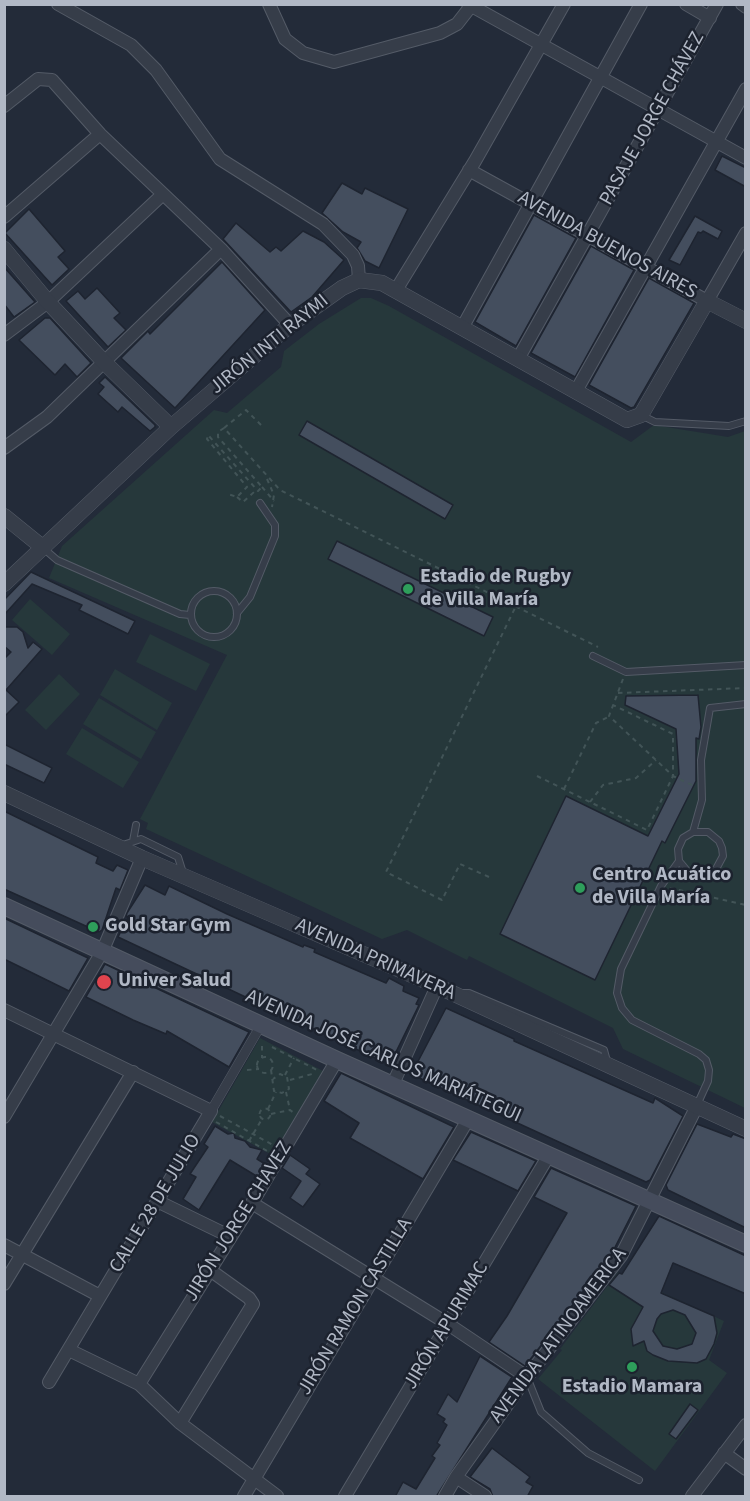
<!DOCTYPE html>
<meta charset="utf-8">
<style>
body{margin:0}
#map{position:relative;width:750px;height:1501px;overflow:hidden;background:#232b39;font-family:"Source Sans 3",sans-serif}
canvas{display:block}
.frame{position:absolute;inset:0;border:6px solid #b1b8c5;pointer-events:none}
</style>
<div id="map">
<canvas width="750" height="1501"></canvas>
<div class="frame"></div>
</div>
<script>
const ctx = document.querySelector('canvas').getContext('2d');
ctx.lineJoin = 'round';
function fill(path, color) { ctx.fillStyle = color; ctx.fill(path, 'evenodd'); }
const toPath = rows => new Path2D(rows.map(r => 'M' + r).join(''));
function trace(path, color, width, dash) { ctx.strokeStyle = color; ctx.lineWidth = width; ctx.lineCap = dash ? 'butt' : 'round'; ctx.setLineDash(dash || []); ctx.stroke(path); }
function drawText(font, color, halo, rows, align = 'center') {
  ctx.font = font + ' "Source Sans 3",sans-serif'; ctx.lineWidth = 5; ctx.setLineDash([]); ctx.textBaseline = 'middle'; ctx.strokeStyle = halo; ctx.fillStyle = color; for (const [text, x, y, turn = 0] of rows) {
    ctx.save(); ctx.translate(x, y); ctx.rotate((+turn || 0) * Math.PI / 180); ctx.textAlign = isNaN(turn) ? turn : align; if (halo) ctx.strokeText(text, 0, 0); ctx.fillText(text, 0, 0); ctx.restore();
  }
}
fill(toPath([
 [361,298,371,298,389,306,631,442,654,425,728,437,745,431,745,1108,623,1049,613,1028,469,956,467,960,407,930,382,939,146,829,148,823,140,819,227,655,49,578,62,546,214,410,227,413,281,367,284,351,319,324],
 [30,599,70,634,52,655,12,620],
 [150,634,210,664,196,691,136,662],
 [115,669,172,703,157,730,100,695],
 [59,674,80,694,46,730,25,710],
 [99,698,156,732,141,759,83,724],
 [82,728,139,762,123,788,66,754],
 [260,1038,323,1071,274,1156,212,1122],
 [618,1272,724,1321,709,1360,727,1373,655,1471,538,1379,562,1350,560,1349]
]), '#26383b');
const building = toPath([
 [722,156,746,168,746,187,715,170,722,156],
 [342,183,362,194,365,188,408,209,379,268,365,261,357,248,361,242,343,232,322,213,342,183],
 [29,209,65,251,58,257,69,269,52,285,5,233,29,209],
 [534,215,576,238,516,346,475,322,534,215],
 [695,216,722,231,718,239,703,231,701,233,698,232,680,265,669,260,695,216],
 [236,223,270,252,276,247,281,251,303,231,324,242,344,260,312,297,291,312,223,239,236,223],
 [591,246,634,270,575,377,531,353,591,246],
 [222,262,265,310,175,408,121,358,148,331,150,334,222,262],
 [4,267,35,302,14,317,4,304,4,267],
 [649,278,694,303,634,407,631,408,589,385,649,278],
 [97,288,120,313,114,318,126,330,108,347,66,301,78,291,85,299,97,288],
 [45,318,50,318,91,363,77,377,65,364,55,375,19,340,45,318],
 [105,377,155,425,155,427,150,431,122,407,118,412,98,394,104,387,99,383,105,377],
 [307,421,453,505,445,519,299,435,307,421],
 [337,541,493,617,484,636,328,559,337,541],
 [31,572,135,621,128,634,79,610,82,605,32,584,4,615,4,600,31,572],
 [4,627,17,627,23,632,28,648,33,642,42,649,6,690,19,702,4,717,4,659,11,652,4,646,4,627],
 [698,695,701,727,699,739,696,738,696,781,665,843,662,841,595,980,500,934,566,796,648,836,679,774,676,729,625,705,626,696,698,695],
 [4,744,52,768,44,783,4,764,4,744],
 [4,811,98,857,96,863,113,871,117,865,128,870,120,890,116,888,102,930,99,932,4,889,4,811],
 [145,885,165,895,169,886,227,914,303,947,304,945,315,949,314,952,386,983,389,978,404,986,403,991,419,998,416,1004,419,1005,392,1060,385,1062,373,1057,118,937,129,916,126,917,127,913,145,885],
 [4,918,88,958,69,991,4,959,4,918],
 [105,964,249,1032,229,1067,167,1031,166,1034,133,1020,86,997,105,964],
 [446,1008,514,1039,514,1041,653,1103,655,1098,683,1116,650,1180,646,1182,415,1076,414,1069,446,1008],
 [341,1073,454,1127,423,1179,350,1138,359,1123,324,1101,341,1073],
 [697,1124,731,1137,733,1134,746,1139,746,1228,668,1190,666,1185,697,1124],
 [215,1126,228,1134,234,1133,235,1138,245,1141,250,1147,262,1150,257,1159,265,1164,258,1177,230,1160,199,1210,183,1199,196,1177,190,1174,208,1147,204,1144,215,1126],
 [471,1132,536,1161,518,1191,453,1160,471,1132],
 [290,1155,310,1169,306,1174,320,1184,303,1207,290,1198,301,1181,282,1168,290,1155],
 [551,1168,636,1206,610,1257,525,1366,489,1342,507,1316,567,1213,534,1197,551,1168],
 [659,1216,746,1256,746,1294,673,1263,661,1293,714,1316,717,1333,714,1344,706,1359,697,1363,668,1361,653,1355,647,1351,644,1341,633,1346,631,1329,643,1307,609,1285,619,1273,622,1274,659,1216],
 [673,1310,685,1315,696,1333,692,1344,677,1349,663,1346,653,1331,657,1319,661,1314,673,1310],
 [480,1356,512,1377,436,1497,395,1497,403,1482,416,1489,435,1458,432,1456,440,1445,437,1443,447,1425,443,1422,445,1419,437,1414,448,1394,457,1402,480,1356],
 [690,1404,698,1410,676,1439,669,1434,690,1404],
 [492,1448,530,1477,526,1482,533,1486,527,1497,493,1497,490,1489,470,1477,492,1448]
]);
fill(building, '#444e5e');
trace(building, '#1e2430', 1.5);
const service = toPath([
 [641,415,655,422,729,426,746,421],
 [42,547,57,560,180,614,190,615],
 '191 614a23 23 0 1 1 46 0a23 23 0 1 1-46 0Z',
 [237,613,250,597,275,536,275,525,260,503],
 [593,656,626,672,746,665],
 [693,832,702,800,701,760,710,708,746,704],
 [133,841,136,825],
 [120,846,141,839,178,857,183,873],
 [679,861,689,873,703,876,716,869,723,856,722,848,719,841,708,832,693,832,683,838,678,849,679,861,661,886,621,969,617,993,622,1008,632,1020,699,1054,706,1060,709,1070,708,1081,697,1105],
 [463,993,469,993,604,1050,607,1061],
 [527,1377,541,1412,588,1453,639,1480]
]);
const pedestrian = toPath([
 [211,1111,261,1025]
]);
const minor = toPath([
 [58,4,131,45,156,70,220,159,323,224,353,255,358,266,359,280],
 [269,4,285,39,303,53,334,62,440,33,457,24,471,6],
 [468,4,746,158],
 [686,4,710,18],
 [742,4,746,7],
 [4,106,38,79,52,80,100,134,221,249,290,325],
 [469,170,707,301,746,233],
 [4,217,100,134],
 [396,290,475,161,564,4],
 [462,328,641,4],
 [4,335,48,302,162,195],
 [518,359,717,4],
 [576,391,746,89],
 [4,448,47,417,221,249],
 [4,1010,211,1111,49,1382],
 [393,1084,437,986],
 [4,1117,102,952,142,858],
 [157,1201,231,1237],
 [252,1203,448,1324,527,1377],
 [4,1245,100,1296],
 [4,1284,133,1072],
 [69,1350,139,1384,180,1423,277,1496],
 [139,1384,252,1203,337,1060],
 [180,1423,253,1304,249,1298,210,1270],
 [724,1453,746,1469],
 [456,1477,485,1496],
 [244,1496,469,1118],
 [345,1496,549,1155],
 [445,1496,456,1477,527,1377,621,1256,697,1106],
 [692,1496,746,1425]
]);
const tertiary = toPath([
 [4,249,48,302,105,363,171,427],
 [4,516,41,546],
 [4,584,171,427,290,325,342,288,359,280,382,283,627,420,641,415,707,301,746,321],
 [4,793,142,858,437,986,746,1129]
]);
const secondary = toPath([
 [4,906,337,1060,746,1244]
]);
trace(service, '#545b67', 8);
trace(pedestrian, '#545b67', 10);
trace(minor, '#545b67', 14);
trace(tertiary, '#545b67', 16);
trace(secondary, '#545b67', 18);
trace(toPath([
 [261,425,246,410,224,428,280,490,598,647],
 [224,428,218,432,218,437,262,487,258,491,208,435,207,439,247,487,237,497,228,494],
 [267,479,274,495,272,507],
 [262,487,274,501],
 [237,497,243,502,254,492,257,495],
 [623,679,609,716,673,776,694,786],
 [618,693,746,688],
 [537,776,647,830,673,776,673,734,613,705],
 [564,789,596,723,608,717],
 [590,802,603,785,636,778,656,760],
 [489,877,460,864,442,900,386,872,516,606],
 [670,888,746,905],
 [262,1046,262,1058],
 [272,1047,317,1070],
 '257 1065a8 8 0 1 1 16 0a8 8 0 1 1-16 0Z',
 [247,1070,259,1069],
 [271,1070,274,1091,282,1093,289,1089,287,1077,280,1074,273,1079],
 [285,1075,294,1058],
 [290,1080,316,1073],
 [286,1092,290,1110],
 '259.5 1114a5.5 5.5 0 1 1 11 0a5.5 5.5 0 1 1-11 0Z',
 [268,1109,276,1092],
 [271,1114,290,1110,294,1113],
 [220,1116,273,1145],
 [216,1122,269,1152],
 [249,1141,262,1119]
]), '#425457', 2, [4.5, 4.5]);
trace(service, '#363d49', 6);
trace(pedestrian, '#363d49', 9);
trace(minor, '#363d49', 12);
trace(tertiary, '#363d49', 15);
trace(secondary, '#454c5c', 16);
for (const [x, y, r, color] of [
 [408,589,6,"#2e9e5b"],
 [580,888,6,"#2e9e5b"],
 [93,927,6,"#2e9e5b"],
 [104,982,8,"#e0444e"],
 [632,1367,6,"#2e9e5b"]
]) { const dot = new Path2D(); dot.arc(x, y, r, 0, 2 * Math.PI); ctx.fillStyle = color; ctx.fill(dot); trace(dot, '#1c222e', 2); }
drawText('20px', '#b1b8c5', '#1c222e', [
 ["PASAJE JORGE CHÁVEZ",653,119,-61],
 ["AVENIDA BUENOS AIRES",607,246,29],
 ["JIRÓN INTI RAYMI",270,345,-39],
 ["AVENIDA PRIMAVERA",375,960,24],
 ["AVENIDA JOSÉ CARLOS MARIÁTEGUI",383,1057,24],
 ["CALLE 28 DE JULIO",156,1204,-59],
 ["JIRÓN JORGE CHAVEZ",239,1222,-58],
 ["JIRÓN RAMON CASTILLA",356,1307,-59],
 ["JIRÓN APURIMAC",447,1326,-59],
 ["AVENIDA LATINOAMERICA",559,1336,-53]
]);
drawText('bold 20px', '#b1b8c5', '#1c222e', [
 ["Estadio de Rugby",420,578],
 ["de Villa María",420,601],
 ["Centro Acuático",592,876],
 ["de Villa María",592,899],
 ["Gold Star Gym",105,927],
 ["Univer Salud",118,982],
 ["Estadio Mamara",632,1388,"center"]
], 'left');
</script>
